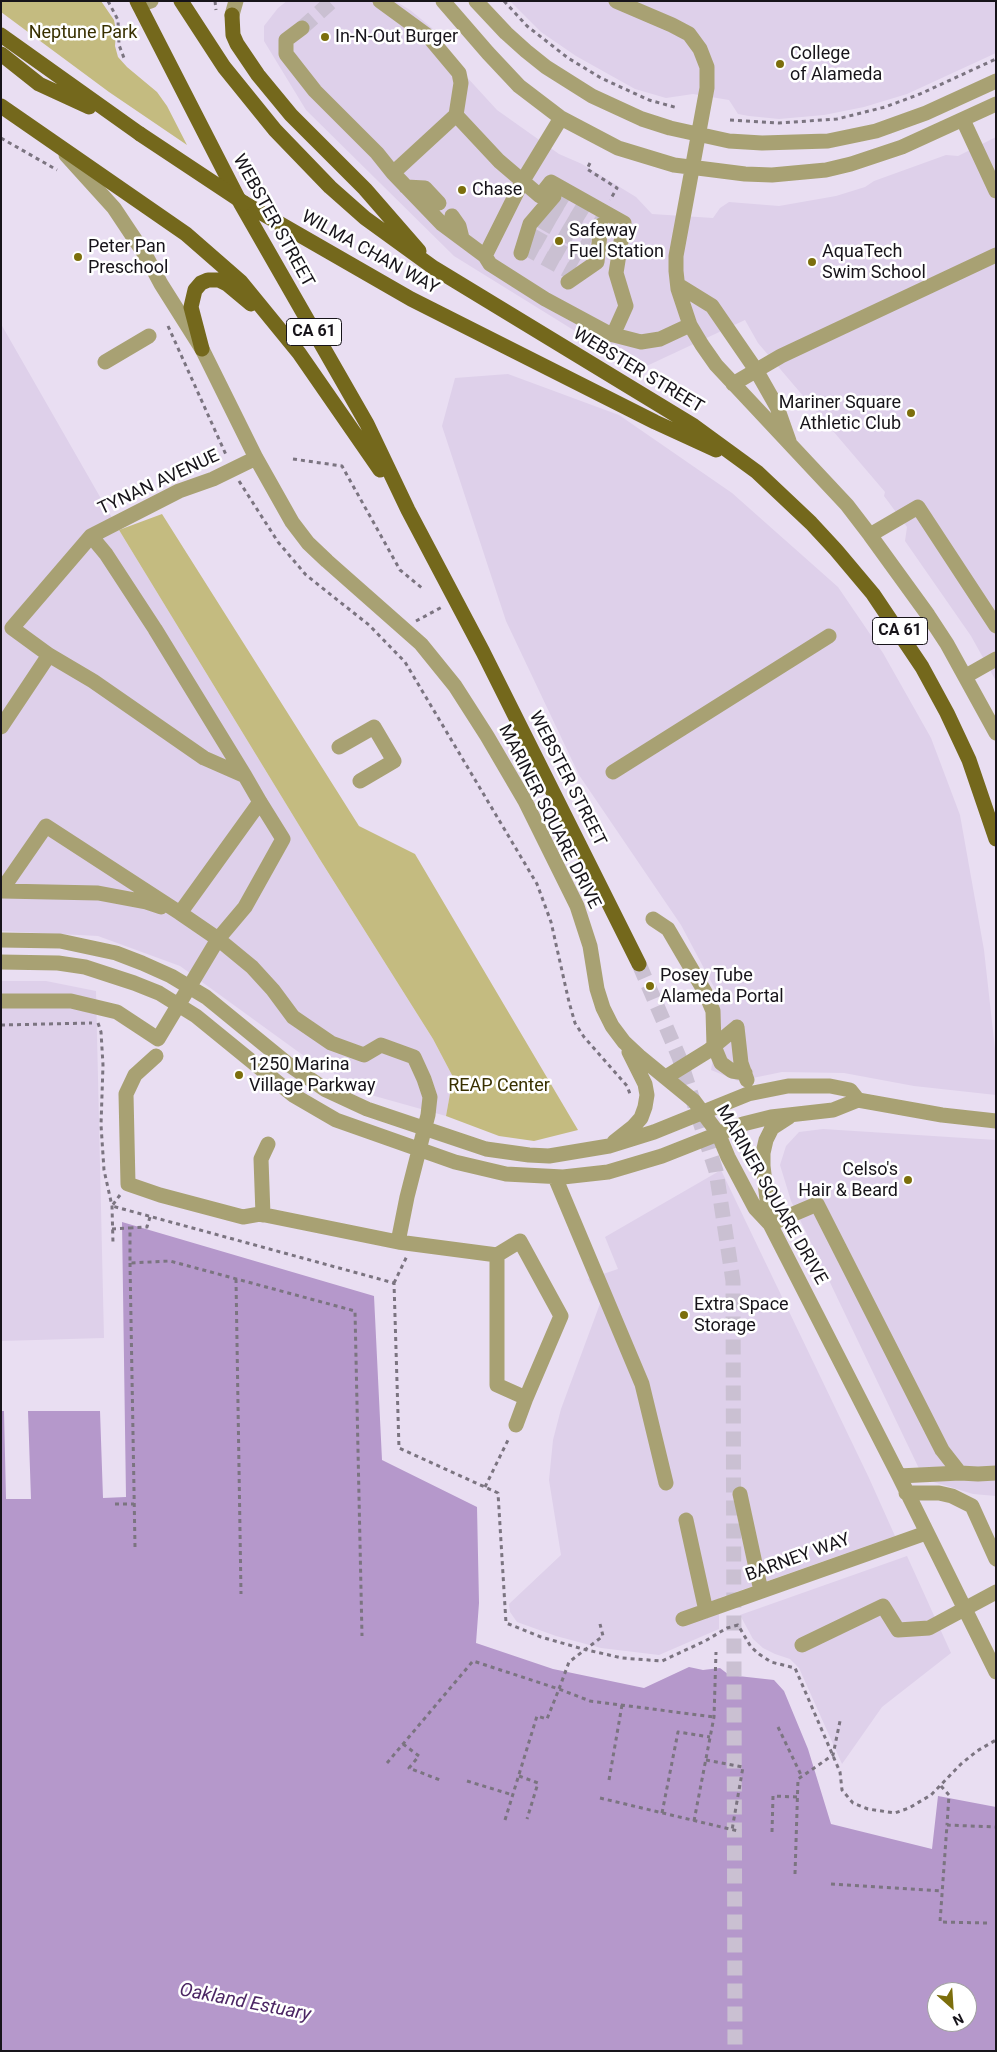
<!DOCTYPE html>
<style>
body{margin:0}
#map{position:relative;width:997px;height:2052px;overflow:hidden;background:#e9def2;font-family:Roboto,sans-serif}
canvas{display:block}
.frame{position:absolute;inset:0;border:2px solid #17141a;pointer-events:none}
.north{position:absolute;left:927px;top:1982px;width:50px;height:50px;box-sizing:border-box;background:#fff;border:1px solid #a2a1a3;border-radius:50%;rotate:154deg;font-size:14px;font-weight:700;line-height:20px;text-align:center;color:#17141a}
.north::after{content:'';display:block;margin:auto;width:18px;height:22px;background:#7c6e0c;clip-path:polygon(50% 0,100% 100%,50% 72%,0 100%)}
</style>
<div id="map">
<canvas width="997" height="2052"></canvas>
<div class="frame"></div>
<div class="north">N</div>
</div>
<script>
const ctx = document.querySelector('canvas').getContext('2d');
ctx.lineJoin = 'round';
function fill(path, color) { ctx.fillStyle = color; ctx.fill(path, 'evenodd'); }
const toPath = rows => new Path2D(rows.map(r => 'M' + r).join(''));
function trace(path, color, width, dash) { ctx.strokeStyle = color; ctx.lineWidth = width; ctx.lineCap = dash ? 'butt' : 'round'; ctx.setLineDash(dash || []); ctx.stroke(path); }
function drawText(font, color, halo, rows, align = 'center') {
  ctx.font = font + ' Roboto,sans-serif'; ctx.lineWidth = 5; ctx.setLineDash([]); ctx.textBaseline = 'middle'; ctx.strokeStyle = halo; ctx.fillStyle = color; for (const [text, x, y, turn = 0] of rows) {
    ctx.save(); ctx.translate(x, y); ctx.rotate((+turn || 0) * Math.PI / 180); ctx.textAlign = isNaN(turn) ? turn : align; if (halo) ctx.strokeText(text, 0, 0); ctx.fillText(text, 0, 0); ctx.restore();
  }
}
fill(toPath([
 [287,1,395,1,410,10,432,28,464,74,497,110,559,154,582,164,636,197,652,214,713,218,720,208,729,202,779,206,836,196,865,187,874,181,946,155,958,156,996,137,996,681,971,636,905,541,907,527,884,496,885,492,758,343,745,320,638,370,454,256,306,110,264,41,264,26,278,8],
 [510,1,996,1,996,53,907,94,864,107,824,115,779,119,749,116,738,114,729,100,693,94,666,98,635,89,576,56,541,32],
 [1,324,119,530,319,858,433,1039,453,1077,446,1116,371,1095,304,1056,180,966,98,936,1,931],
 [508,374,619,415,732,493,838,587,883,653,931,738,960,815,984,950,996,1058,996,1095,914,1086,844,1073,782,1072,738,1081,711,1070,716,1040,715,989,681,925,579,775,506,621,442,426,455,378],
 [1,981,46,981,96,991,104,1338,1,1341],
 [823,1129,996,1140,996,1496,973,1494,924,1479,791,1201,780,1165,786,1146,799,1132],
 [721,1170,869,1478,895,1536,719,1598,719,1629,659,1655,601,1648,556,1636,517,1622,510,1612,509,1604,561,1555,549,1480,553,1440,561,1409,601,1301,588,1279,618,1269,605,1237],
 [907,1556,951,1653,882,1707,842,1764,799,1668,790,1659,775,1654,763,1648,753,1639,740,1615]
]), '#ded0ea');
fill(toPath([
 [1,1,101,1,114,20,116,31,115,46,118,57,127,67,157,92,167,106,187,145,109,92,1,12],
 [162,514,359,826,415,854,578,1130,534,1141,499,1136,446,1116,453,1077,433,1039,319,858,119,530]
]), '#c4bb80');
fill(toPath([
 [122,1222,374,1296,382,1460,477,1507,479,1603,476,1643,553,1669,644,1688,689,1667,703,1670,720,1668,729,1675,774,1680,784,1691,808,1749,831,1824,932,1849,938,1796,996,1807,996,2051,1,2051,1,1411,4,1411,6,1499,31,1499,28,1411,100,1411,103,1498,126,1497],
 [937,1992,967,1992,967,2022,937,2022]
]), '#b598cb');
trace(toPath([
 [302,28,332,1],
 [554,196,601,225],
 [547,208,594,236],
 [540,220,588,247],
 [531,235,579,262],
 [524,247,572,273]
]), '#cac0d2', 15, [15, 8]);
trace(toPath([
 [639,964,679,1057,716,1171,733,1281,735,2051]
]), '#cac0d2', 15, [15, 8]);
trace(toPath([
 [108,1,118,20,119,45,124,58],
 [215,1,216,10],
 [504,1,527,26,568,58,601,78,649,100,678,108],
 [730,120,779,123,837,119,885,107,920,94,996,59],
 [1,138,57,170],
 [590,163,587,169,617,188,610,200],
 [168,326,227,457],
 [293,459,342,466,400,570,422,588],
 [239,481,278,542,306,575,369,625,405,662,537,884,551,922,569,1002,575,1023,584,1037,627,1086,630,1094],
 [416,621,444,606],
 [98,1023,101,1032,103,1065,101,1125,104,1170,112,1206,113,1243],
 [1,1025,92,1023],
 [120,1195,112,1206,394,1283,399,1448,498,1493,506,1623,541,1637,583,1649,622,1658,662,1661,705,1641,727,1628,738,1625,751,1647,759,1654,771,1662,795,1668,840,1772,842,1790,853,1803,868,1809,895,1813,909,1808,931,1795,961,1764,977,1751,996,1740],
 [150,1217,147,1227,130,1228,130,1263,170,1261,355,1311,362,1636],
 [112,1229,130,1228],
 [130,1263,135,1547],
 [236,1279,241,1594],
 [394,1283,407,1256],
 [485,1487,509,1438],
 [115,1504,134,1504],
 [778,1727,802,1777],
 [403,1744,419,1756,409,1768,440,1780],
 [706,1760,743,1767,732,1830],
 [387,1763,473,1661,559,1689,569,1662,603,1636,600,1624],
 [519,1776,538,1783,527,1819],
 [609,1780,622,1705],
 [467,1781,513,1795],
 [941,1786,949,1795,947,1825],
 [600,1798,738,1831],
 [662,1813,678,1732,710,1737],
 [505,1820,537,1716,547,1719,559,1689,590,1701,714,1717],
 [694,1821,714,1717,716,1652],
 [772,1832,773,1796,798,1797],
 [795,1874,798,1779,833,1755,840,1721],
 [831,1884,942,1891],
 [987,1923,940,1922,947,1825,996,1827]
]), '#7b7480', 3, [4, 4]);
trace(toPath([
 [380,1,428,36,459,73,461,83,456,115,393,173],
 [443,1,488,53,519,86,561,118,618,148,674,165,745,174,772,175,826,170,851,164,902,147,996,104],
 [476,1,506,33,526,51,546,67,592,96,642,119,670,128,729,141,762,143,828,141,876,131,926,113,996,81],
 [616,1,672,25,689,34,700,49,707,67,707,88,676,256,676,271,678,289,690,325,702,345,716,365,847,505,870,535,928,615,947,644,996,733],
 [139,5,151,1],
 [232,15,236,1],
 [302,28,286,40,286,54,315,91,377,153,393,173,442,224,485,256],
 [456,115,499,161,540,196,551,182,624,223,616,273,626,306,613,335],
 [561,118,522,182,485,256,490,264,545,299,610,334,641,342,660,339,690,325],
 [963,120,996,191],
 [66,155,114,208,146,256,161,284,202,349,256,458,292,522,308,543,327,561,421,644,455,686,487,736,525,801,577,906,590,946,597,989,603,1008,612,1026,624,1042,639,1056,694,1101,718,1133,728,1157,755,1208,770,1224,899,1476,996,1672],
 [406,187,425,188,439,203],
 [452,216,459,226,462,238],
 [521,253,530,224,554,196],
 [568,282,597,262,601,225],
 [678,285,712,306,756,370,777,407,789,441],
 [105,362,149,336],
 [733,384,781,356,996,255],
 [870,535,918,507,996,626],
 [91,536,106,554,155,629,245,776,260,802,283,839,245,907,218,939,180,913,260,802],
 [966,676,996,659],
 [1,727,49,655],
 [339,747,374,727,394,761,360,781],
 [613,772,829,636],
 [245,776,204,758,93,681,49,655,12,628,91,536,179,491,213,479,256,458],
 [1,891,46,826,180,913],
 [2,891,98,893,146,902,161,907],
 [653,919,668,929,705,992,713,1011,714,1046,721,1063,732,1071,745,1073],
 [1,940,60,941,116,953,142,963,171,976,206,997,288,1064,326,1090,367,1109,486,1149,529,1155,549,1156,609,1146,654,1132,748,1094,788,1086,830,1086,850,1090,858,1100],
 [1,962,58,963,85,967,134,983,159,993,196,1016,293,1095,336,1120,455,1162,506,1174,563,1177,608,1172,662,1156,743,1124,771,1117,833,1110,858,1100,942,1115,996,1121],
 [1,1001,71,1001,117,1012,158,1039,218,939,252,967,273,990,293,1017,331,1043,364,1055,381,1045,414,1057,424,1079,430,1097,428,1115,407,1197,398,1242,497,1255,497,1385,526,1398,561,1316,520,1241,497,1255],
 [737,1027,741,1063,747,1080],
 [156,1056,135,1075,126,1094,128,1184,160,1195,243,1217,260,1214,398,1242],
 [666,1077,708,1051,737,1027],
 [614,1142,633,1127,641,1118,645,1107,647,1095,645,1084,629,1052],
 [555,1177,642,1384,666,1483],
 [263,1215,261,1159,268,1144],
 [770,1224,817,1204,942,1450,960,1473,899,1476],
 [770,1224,763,1166,763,1153,766,1140,772,1128,789,1117],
 [516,1425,526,1398],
 [960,1473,978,1474,996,1473],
 [906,1493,939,1493,952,1496,972,1506,996,1559],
 [740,1494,761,1591],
 [686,1520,706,1611],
 [683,1619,926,1533],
 [802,1645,883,1606,898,1630,929,1628,996,1592]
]), '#a8a173', 15);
trace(toPath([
 [137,1,241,204,367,424,408,510,483,652,639,964],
 [181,1,224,67,275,130,330,187,365,218,434,268,694,426,757,472,811,523,836,550,873,594,922,667,947,713,969,760,996,839],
 [232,15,233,35,237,44,258,75,291,115,365,189,419,251],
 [1,35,140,134],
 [1,54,39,84,89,107],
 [1,106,186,234,241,282,299,353,380,470],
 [244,203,411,299,655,422,716,450],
 [202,349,191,307,195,290,201,283,208,280,219,280,227,284,251,304]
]), '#74681c', 15);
trace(toPath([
 [140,134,244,203]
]), '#74681c', 15);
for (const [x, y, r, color] of [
 [325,37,5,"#7c6e0c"],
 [780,64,5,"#7c6e0c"],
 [462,190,5,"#7c6e0c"],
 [559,241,5,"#7c6e0c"],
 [78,257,5,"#7c6e0c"],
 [812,262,5,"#7c6e0c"],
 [911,413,5,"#7c6e0c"],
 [650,986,5,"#7c6e0c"],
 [239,1075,5,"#7c6e0c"],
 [908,1180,5,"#7c6e0c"],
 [684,1315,5,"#7c6e0c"]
]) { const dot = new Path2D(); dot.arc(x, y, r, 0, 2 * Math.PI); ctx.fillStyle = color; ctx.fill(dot); trace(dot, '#fff', 2); }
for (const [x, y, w] of [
 [314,332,55],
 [900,631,55]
]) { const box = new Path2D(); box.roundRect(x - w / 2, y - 13.5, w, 27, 4); ctx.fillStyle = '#fff'; ctx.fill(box); trace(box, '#17141a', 1); }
drawText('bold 16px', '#17141a', null, [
 ["CA 61",314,332],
 ["CA 61",900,631]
]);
drawText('18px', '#383000', '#fff', [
 ["Neptune Park",83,33],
 ["REAP Center",499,1086]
]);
drawText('18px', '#17141a', '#fff', [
 ["In-N-Out Burger",335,37],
 ["College",790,54],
 ["of Alameda",790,75],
 ["Chase",472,190],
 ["Safeway",569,231],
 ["Fuel Station",569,252],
 ["Peter Pan",88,247],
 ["Preschool",88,268],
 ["AquaTech",822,252],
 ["Swim School",822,273],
 ["Mariner Square",901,403,"right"],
 ["Athletic Club",901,424,"right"],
 ["Posey Tube",660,976],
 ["Alameda Portal",660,997],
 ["1250 Marina",249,1065],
 ["Village Parkway",249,1086],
 ["Celso's",898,1170,"right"],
 ["Hair & Beard",898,1191,"right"],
 ["Extra Space",694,1305],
 ["Storage",694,1326]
], 'left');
drawText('18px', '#17141a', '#fff', [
 ["WEBSTER STREET",273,221,61],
 ["WILMA CHAN WAY",370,253,29],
 ["WEBSTER STREET",638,371,31],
 ["TYNAN AVENUE",159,483,-25],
 ["WEBSTER STREET",567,779,63],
 ["MARINER SQUARE DRIVE",549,817,63],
 ["MARINER SQUARE DRIVE",771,1195,60],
 ["BARNEY WAY",798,1558,-20]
]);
drawText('italic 19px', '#4c2664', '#fff', [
 ["Oakland Estuary",245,2003,11]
]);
</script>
